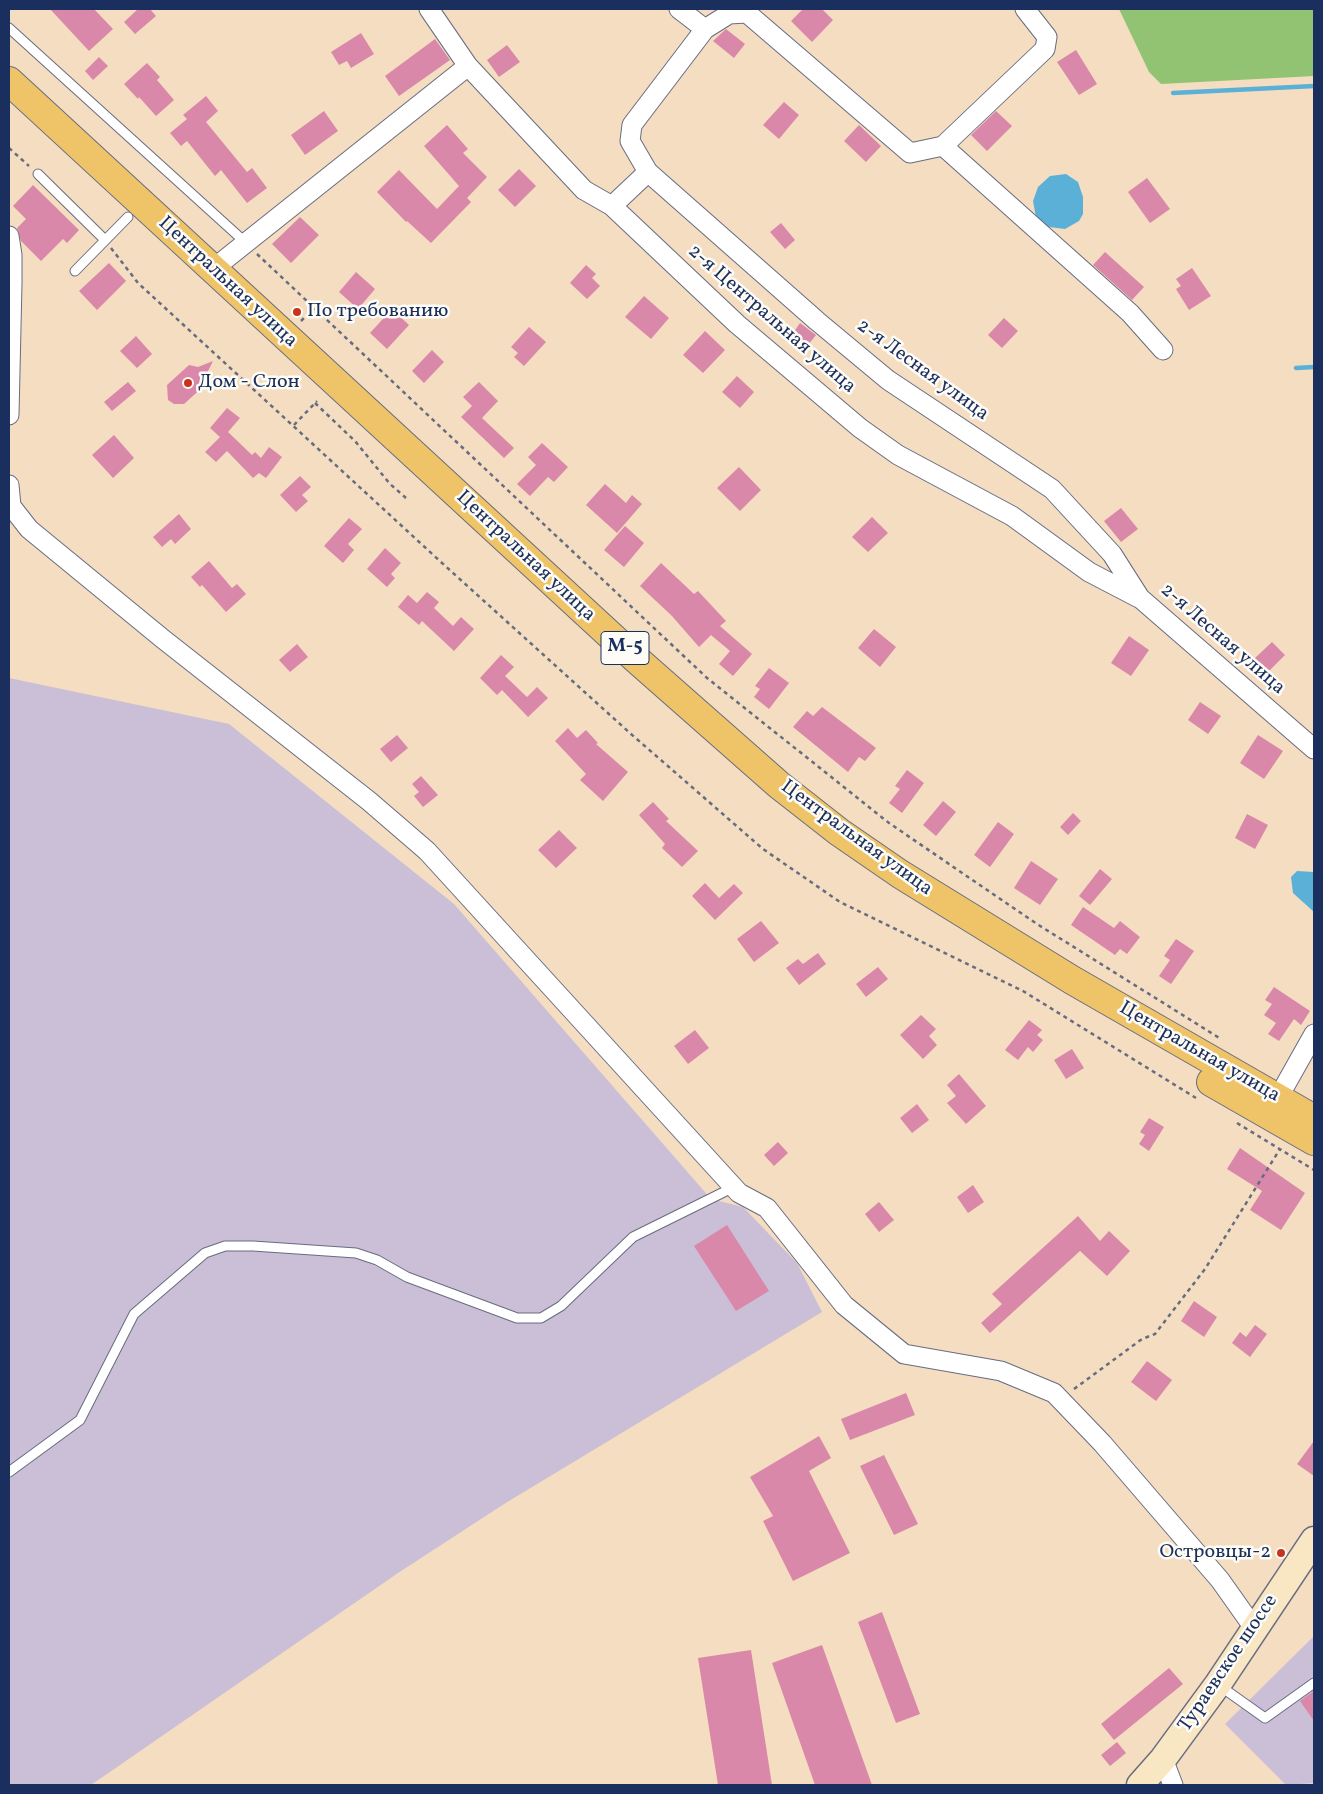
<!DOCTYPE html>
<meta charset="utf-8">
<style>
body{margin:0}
#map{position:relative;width:1323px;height:1794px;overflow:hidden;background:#f4ddc0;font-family:Vollkorn,serif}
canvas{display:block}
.frame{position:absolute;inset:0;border:10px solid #1b2f5e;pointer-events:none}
</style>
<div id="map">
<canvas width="1323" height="1794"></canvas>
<div class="frame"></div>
</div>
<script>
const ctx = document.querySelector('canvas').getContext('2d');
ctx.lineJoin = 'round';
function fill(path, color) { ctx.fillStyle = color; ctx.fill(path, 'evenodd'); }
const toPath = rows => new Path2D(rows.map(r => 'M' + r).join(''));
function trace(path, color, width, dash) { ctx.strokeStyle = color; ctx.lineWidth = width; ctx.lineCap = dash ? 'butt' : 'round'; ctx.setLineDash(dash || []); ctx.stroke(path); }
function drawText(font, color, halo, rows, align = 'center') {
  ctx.font = font + ' Vollkorn,serif'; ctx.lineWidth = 5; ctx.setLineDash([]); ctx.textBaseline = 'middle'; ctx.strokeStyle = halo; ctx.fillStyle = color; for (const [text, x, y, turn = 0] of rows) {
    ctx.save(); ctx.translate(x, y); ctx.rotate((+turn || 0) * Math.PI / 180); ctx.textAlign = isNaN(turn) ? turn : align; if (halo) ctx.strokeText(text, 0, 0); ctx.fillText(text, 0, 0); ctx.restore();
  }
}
fill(toPath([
 [9,678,229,724,454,904,711,1199,743,1207,797,1263,822,1312,504,1504,398,1573,91,1785,9,1785],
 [1314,1636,1314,1783,1286,1785,1225,1724]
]), '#cabfd6');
fill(toPath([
 [1119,9,1314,9,1314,76,1161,84,1149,72]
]), '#92c373');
fill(toPath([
 [1066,174,1078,182,1083,197,1083,214,1079,221,1065,229,1049,227,1036,217,1033,201,1038,187,1050,176],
 [1297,871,1314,872,1314,912,1293,893,1291,877]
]), '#5bb0d7');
trace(toPath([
 [1173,93,1314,86],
 [1296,368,1314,367]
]), '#5bb0d7', 4.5);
fill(toPath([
 [50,9,94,9,113,29,89,51],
 [138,9,150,9,156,16,135,34,124,22],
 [803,9,822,9,833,20,812,42,791,21],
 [726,29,745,44,734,58,713,41],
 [361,33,374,54,351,68,347,61,339,65,331,52],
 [435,39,450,60,399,96,385,76],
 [507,45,520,62,499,77,487,60],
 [1076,50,1097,84,1079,95,1057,62],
 [99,57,108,66,93,80,85,71],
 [147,63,160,77,157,80,174,100,156,116,139,97,138,99,124,84],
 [206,96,218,111,206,122,247,172,252,168,267,188,247,203,221,170,215,176,187,141,181,146,170,133,187,119,183,115],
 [784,102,799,115,779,139,763,125],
 [324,111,338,131,305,155,291,135],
 [996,111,1012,126,987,151,971,135],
 [447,125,468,149,463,153,487,177,467,198,471,202,431,243,407,221,406,222,377,192,399,170,437,209,459,186,424,146],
 [859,125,881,146,866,162,844,141],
 [519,169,536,186,515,207,498,190],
 [1147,178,1170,209,1150,223,1128,192],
 [33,185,79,230,67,243,63,239,41,261,21,241,17,228,26,219,13,206],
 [300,217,319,235,291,263,272,244],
 [781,223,795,240,785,249,770,232],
 [1105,252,1144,287,1132,300,1093,265],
 [109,263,126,281,97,310,79,291],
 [586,265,596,274,592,278,600,286,587,299,570,283],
 [1192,268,1211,296,1189,310,1176,289,1181,286,1176,279],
 [356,272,375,289,358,309,339,292],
 [644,296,669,318,651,339,625,317],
 [392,309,409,325,387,349,370,333],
 [1004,318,1018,331,1002,348,988,335],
 [800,323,816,335,808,345,796,346,791,336],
 [529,327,546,342,524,366,514,357,518,353,511,347],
 [705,331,725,350,703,373,683,355],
 [136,336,152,354,137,368,120,351],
 [432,350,444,362,424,383,412,371],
 [213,361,206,375,205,385,184,404,174,404,168,400,167,385,189,365,198,367],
 [737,376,754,392,740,408,722,392],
 [128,382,136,391,112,411,104,402],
 [479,382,498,401,482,418,514,448,504,458,461,417,472,406,463,397],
 [227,408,240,418,228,432,252,455,255,452,261,458,269,447,282,457,266,478,259,473,253,478,227,451,216,462,205,452,220,437,210,428],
 [114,435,134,458,113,478,92,455],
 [542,443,568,467,554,482,548,477,530,496,517,484,536,465,528,457],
 [739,467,761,490,740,511,717,488],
 [300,476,311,487,302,495,308,501,296,512,280,495],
 [605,484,626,503,632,495,642,504,617,533,586,505],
 [1121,508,1138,529,1121,542,1104,521],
 [179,514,191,529,175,544,171,539,162,547,153,537],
 [872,517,888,533,868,552,852,537],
 [349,518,362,529,348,544,354,550,343,563,324,546],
 [625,526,644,543,624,567,604,550],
 [385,548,401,563,391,574,395,578,387,587,367,569],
 [209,561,232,588,237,584,246,594,226,612,202,585,200,587,191,577],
 [661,563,694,594,698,591,726,621,720,626,752,654,733,676,719,664,730,651,711,635,699,647,672,616,640,586],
 [427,592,439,602,434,608,453,626,461,617,474,629,454,651,422,621,419,625,398,607,408,595,417,603],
 [874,629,896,647,880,667,858,648],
 [1129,636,1149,650,1131,676,1111,663],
 [1272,642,1285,655,1268,672,1259,668,1255,658],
 [297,644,308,657,290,672,279,660],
 [501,655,514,667,505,676,527,697,537,687,548,698,528,717,502,690,497,695,480,678],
 [769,668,789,683,769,709,754,697,760,689,755,686],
 [1200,702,1221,716,1208,734,1188,720],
 [822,707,876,748,865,761,859,757,848,772,793,727,807,711,813,716],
 [568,728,577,738,586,730,598,743,596,744,628,772,603,801,580,780,586,774,555,741],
 [397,735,408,748,391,762,380,749],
 [1258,735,1283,751,1264,779,1240,763],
 [907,770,924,783,902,813,889,803,900,789,895,786],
 [421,776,438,795,423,807,414,796,419,792,412,784],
 [943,801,956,812,936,836,923,825],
 [653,802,669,819,666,821,698,851,682,867,662,848,665,844,639,815],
 [1073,813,1081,821,1068,835,1060,827],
 [1247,814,1268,825,1255,849,1235,838],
 [998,822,1014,834,990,867,974,855],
 [559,830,577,848,556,868,538,850],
 [1031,861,1058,879,1040,905,1014,888],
 [1100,869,1112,879,1090,905,1079,896],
 [705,883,719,898,734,884,743,893,715,920,692,896],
 [1083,907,1114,928,1120,921,1140,937,1127,954,1120,949,1115,955,1071,925],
 [761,921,779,943,754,962,737,939],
 [1176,939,1194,951,1171,984,1159,976,1170,960,1164,956],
 [818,953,826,964,799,985,786,968,798,959,803,964],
 [878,967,888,979,866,997,856,984],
 [1274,987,1310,1011,1301,1025,1294,1019,1279,1041,1268,1034,1276,1023,1264,1015,1272,1004,1265,1000],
 [921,1015,936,1029,929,1036,937,1045,923,1059,900,1035],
 [1029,1020,1042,1030,1037,1035,1043,1040,1033,1052,1028,1047,1018,1060,1005,1050],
 [695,1030,709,1048,688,1064,674,1046],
 [1072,1049,1084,1068,1066,1079,1054,1060],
 [959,1074,986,1106,966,1124,947,1103,956,1096,947,1085],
 [917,1104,929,1120,912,1133,900,1118],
 [1149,1118,1164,1127,1149,1151,1139,1144,1145,1135,1140,1132],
 [778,1142,788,1153,774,1166,764,1155],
 [1240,1148,1305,1193,1281,1230,1250,1210,1262,1191,1227,1169],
 [973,1185,984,1202,968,1213,957,1197],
 [879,1202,894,1220,879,1232,865,1214],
 [1078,1216,1100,1241,1109,1231,1130,1251,1107,1276,1080,1251,990,1333,981,1323,1002,1304,992,1294],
 [727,1225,769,1291,736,1311,694,1246],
 [1194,1301,1217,1317,1204,1337,1181,1321],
 [1255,1325,1267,1334,1250,1357,1232,1343,1240,1332,1246,1337],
 [1147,1361,1172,1380,1156,1401,1131,1382],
 [906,1393,915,1415,850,1440,841,1419],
 [819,1436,831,1458,809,1471,850,1553,793,1581,763,1521,773,1516,750,1477],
 [1314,1441,1314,1476,1297,1464],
 [884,1455,918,1524,894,1535,860,1466],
 [882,1612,920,1714,896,1723,858,1622],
 [822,1645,872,1785,815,1785,772,1663],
 [751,1650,772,1785,718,1785,698,1658],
 [1169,1668,1183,1684,1114,1740,1101,1724],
 [1314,1691,1314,1721,1300,1701],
 [1117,1742,1126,1753,1110,1766,1101,1755]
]), '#da88a9');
const service = toPath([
 [9,28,245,242],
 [38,174,105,240],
 [75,271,128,217],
 [9,1472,80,1420,134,1314,205,1253,225,1246,253,1246,356,1253,377,1260,407,1277,517,1318,541,1318,561,1306,633,1237,734,1187],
 [1220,1686,1265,1718,1314,1683]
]);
const minor = toPath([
 [429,9,468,66,584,190,612,206,737,324,860,428,898,455,1012,516,1089,572,1139,598],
 [679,9,705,29,632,125,630,141,648,172,817,321,888,380,1052,489,1112,554,1140,598,1314,749],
 [705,29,729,14,747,13,910,153,943,146,1130,313,1163,350],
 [943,146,1045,49,1047,37,1025,9],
 [612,206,648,172],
 [9,236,12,255,12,283,9,415],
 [213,269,468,66],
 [9,485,11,506,29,529,163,639,369,801,427,851,739,1193,767,1208,844,1305,904,1354,1001,1371,1054,1393,1102,1443,1220,1580,1254,1628],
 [1278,1098,1314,1034],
 [1163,1759,1173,1785]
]);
const secondary = toPath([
 [1140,1785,1163,1759,1218,1684,1314,1540]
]);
const primary = toPath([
 [9,81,636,659,779,785,839,832,900,874,1072,980,1314,1119],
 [1211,1082,1314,1141]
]);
trace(service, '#676c80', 11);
trace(minor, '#676c80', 21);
trace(secondary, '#676c80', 29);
trace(primary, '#676c80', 30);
trace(toPath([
 [9,148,29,166],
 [111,248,138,283,442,563,631,734,763,849,840,902,1023,991,1196,1098],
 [257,254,707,678,889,823,1037,924,1221,1039],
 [301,321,314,308],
 [315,403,355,441,390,484,406,498],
 [294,425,317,401],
 [1237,1123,1314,1170],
 [1074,1389,1142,1339,1155,1334,1205,1269,1280,1149]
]), '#676c80', 2.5, [4, 4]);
trace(service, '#fff', 9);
trace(minor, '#fff', 19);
trace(secondary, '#f9e7c3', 26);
trace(primary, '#efc469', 28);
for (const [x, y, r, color] of [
 [297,312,5,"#c8321e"],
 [188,383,5,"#c8321e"],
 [1281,1553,5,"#c8321e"]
]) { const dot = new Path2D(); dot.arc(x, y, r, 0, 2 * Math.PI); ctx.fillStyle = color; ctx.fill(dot); trace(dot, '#fdfcf7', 2); }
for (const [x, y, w] of [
 [625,648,48]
]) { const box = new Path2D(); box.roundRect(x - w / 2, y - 16.5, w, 33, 4); ctx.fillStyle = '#fdfcf7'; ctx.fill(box); trace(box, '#1b2f5e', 1); }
drawText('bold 19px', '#1b2f5e', null, [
 ["М-5",625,648]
]);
drawText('20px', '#1b2f5e', '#fdfcf7', [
 ["Центральная улица",227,283,43],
 ["2-я Центральная улица",771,320,41],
 ["2-я Лесная улица",922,371,36],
 ["Центральная улица",525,557,43],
 ["2-я Лесная улица",1222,640,41],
 ["Центральная улица",856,839,36],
 ["Центральная улица",1199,1053,30],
 ["Тураевское шоссе",1229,1664,-56]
]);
drawText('20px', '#1b2f5e', '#fdfcf7', [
 ["По требованию",307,312],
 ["Дом - Слон",198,383],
 ["Островцы-2",1271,1553,"right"]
], 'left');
</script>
